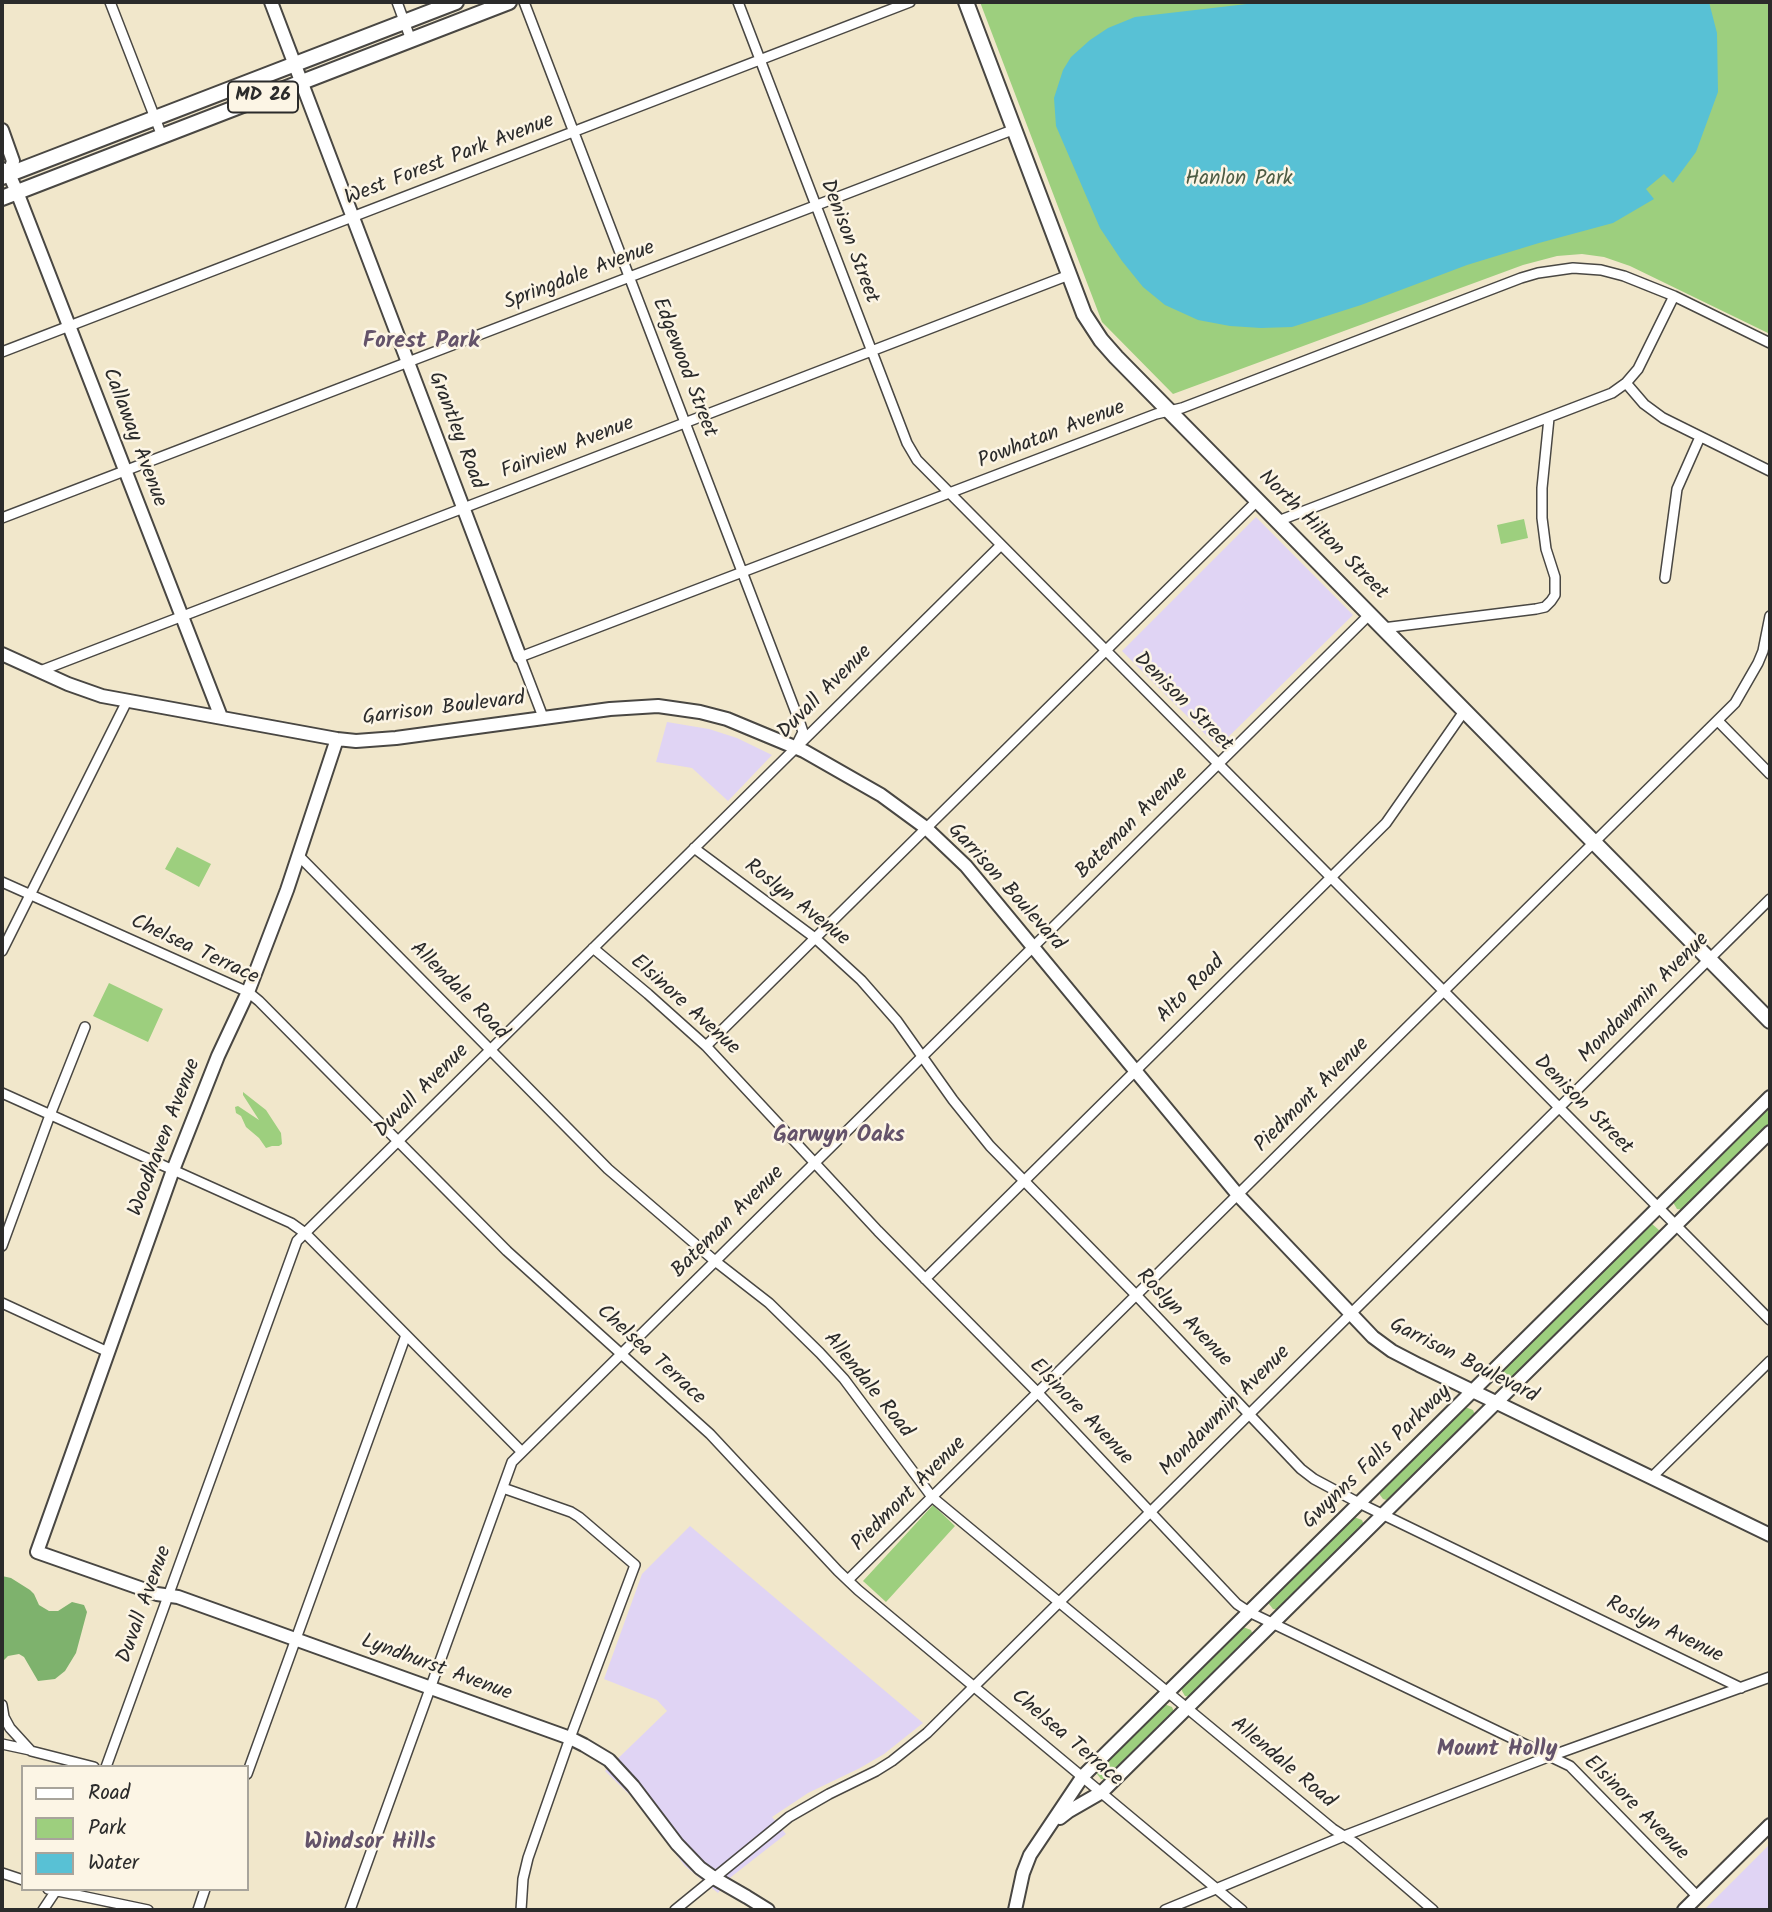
<!DOCTYPE html>
<style>
body{margin:0}
#map{position:relative;width:1772px;height:1912px;overflow:hidden;background:#f1e7cb;font-family:Kalam,sans-serif}
canvas{display:block}
.frame{position:absolute;inset:0;border:4px solid #2b2b2b;pointer-events:none}
.legend{position:absolute;left:21px;top:1765px;width:228px;height:126px;box-sizing:border-box;background:#fcf5e5;border:2px solid #a8a49b;margin:0;padding:9px 12px;list-style:none;font-size:21px;color:#2b2b2b}
.legend li{display:flex;align-items:center;gap:14px;height:35px}
.legend b{width:35px;border:2px solid #a8a49b}
</style>
<div id="map">
<canvas width="1772" height="1912"></canvas>
<div class="frame"></div>
<ul class="legend">
<li><b style="height:9px;background:#fff"></b>Road</li>
<li><b style="height:19px;background:#9dcf7e"></b>Park</li>
<li><b style="height:19px;background:#58c1d5"></b>Water</li>
</ul>
</div>
<script>
const ctx = document.querySelector('canvas').getContext('2d');
ctx.lineJoin = 'round';
function fill(path, color) { ctx.fillStyle = color; ctx.fill(path, 'evenodd'); }
const toPath = rows => new Path2D(rows.map(r => 'M' + r).join(''));
function trace(path, color, width, dash) { ctx.strokeStyle = color; ctx.lineWidth = width; ctx.lineCap = dash ? 'butt' : 'round'; ctx.setLineDash(dash || []); ctx.stroke(path); }
function drawText(font, color, halo, rows, align = 'center') {
  ctx.font = font + ' Kalam,sans-serif'; ctx.lineWidth = 5; ctx.setLineDash([]); ctx.textBaseline = 'middle'; ctx.strokeStyle = halo; ctx.fillStyle = color; for (const [text, x, y, turn = 0] of rows) {
    ctx.save(); ctx.translate(x, y); ctx.rotate((+turn || 0) * Math.PI / 180); ctx.textAlign = isNaN(turn) ? turn : align; if (halo) ctx.strokeText(text, 0, 0); ctx.fillText(text, 0, 0); ctx.restore();
  }
}
fill(toPath([
 [1256,517,1353,615,1218,747,1122,651],
 [667,722,709,729,737,738,772,755,728,801,692,768,656,762],
 [690,1526,923,1723,884,1754,860,1768,808,1793,772,1817,786,1834,731,1877,718,1893,685,1866,632,1797,605,1771,667,1711,657,1700,604,1679,642,1574],
 [1770,1844,1770,1910,1704,1910]
]), '#e0d4f4');
fill(toPath([
 [980,2,1770,2,1770,334,1630,266,1604,257,1582,254,1557,256,1523,265,1173,394,1102,322],
 [1524,519,1528,538,1501,544,1497,525],
 [177,847,211,864,199,887,165,869],
 [109,983,163,1009,148,1042,93,1016],
 [243,1092,266,1110,281,1133,282,1144,279,1146,272,1146,266,1148,259,1138,246,1127,241,1116,236,1113,235,1107,238,1106,259,1120,243,1095],
 [1770,1103,1770,1125,1688,1207,1684,1210,1677,1209,1674,1204,1674,1200],
 [1651,1223,1660,1231,1659,1235,1504,1387,1494,1382,1492,1378,1648,1224],
 [1465,1407,1473,1410,1475,1415,1390,1501,1383,1499,1380,1495,1380,1490,1460,1410],
 [933,1505,955,1526,886,1602,863,1581],
 [1354,1517,1362,1520,1364,1525,1279,1610,1273,1609,1269,1604,1270,1600],
 [1243,1627,1251,1630,1253,1635,1191,1697,1185,1696,1182,1691,1182,1687,1185,1683],
 [1164,1704,1172,1707,1174,1712,1107,1780,1101,1779,1097,1774,1098,1770]
]), '#9dcf7e');
fill(toPath([
 [2,1576,11,1578,30,1590,34,1594,39,1605,49,1611,58,1611,72,1602,84,1605,87,1612,76,1653,65,1671,55,1679,38,1681,24,1657,19,1654,8,1656,2,1662]
]), '#7eb26d');
fill(toPath([
 [1264,2,1709,2,1717,33,1718,92,1696,152,1673,183,1664,174,1646,189,1654,199,1613,223,1539,243,1467,265,1361,305,1292,327,1261,328,1230,326,1198,320,1165,305,1143,287,1122,261,1100,228,1056,126,1054,98,1063,70,1071,57,1090,40,1108,28,1135,17]
]), '#58c1d5');
const street = toPath([
 [110,2,162,136],
 [397,2,411,40],
 [524,2,800,723,803,732,798,742],
 [738,2,907,443,917,460,1770,1320],
 [2,352,910,2],
 [1626,383,1644,404,1663,418,1770,471],
 [2,518,1015,129],
 [1278,521,1612,393,1626,383,1638,369,1674,296],
 [1665,578,1677,489,1700,437],
 [1383,628,1536,609,1545,607,1551,601,1555,595,1555,577,1546,549,1542,518,1542,488,1549,418],
 [40,671,1069,275],
 [543,717,520,657,1156,414,1182,408,1521,278,1538,273,1573,268,1601,270,1624,276,1674,296,1770,343],
 [1718,721,1770,774],
 [694,848,815,938,861,980,897,1021,953,1100,990,1146,1136,1295,1301,1469,1314,1479,1359,1503,1741,1688],
 [298,855,608,1169,715,1261,769,1303,820,1353,844,1379,932,1497,1333,1829,1355,1843,1433,1910],
 [2,882,248,992,259,1001,507,1251,710,1434,838,1571,858,1590,1242,1910],
 [593,948,648,994,706,1046,878,1231,1038,1393,1237,1604,1249,1612,1570,1766,1698,1897],
 [2,951,127,701],
 [706,1046,1258,500],
 [2,1093,291,1223,305,1233,522,1452],
 [2,1246,50,1115,85,1027],
 [925,1279,1386,823,1465,710],
 [2,1303,108,1352],
 [1652,1477,1770,1361],
 [503,1488,571,1512,579,1517,635,1565,570,1738,528,1858,523,1879,521,1910],
 [848,1580,1735,703,1758,663,1763,651,1770,616],
 [2,1705,4,1717,10,1728,31,1751,94,1767],
 [2,1744,30,1750],
 [106,1767,297,1241,1001,545],
 [247,1774,406,1335],
 [2,1873,23,1880],
 [48,1889,148,1910],
 [43,1910,57,1889],
 [198,1910,205,1889],
 [350,1910,512,1462,1370,614],
 [675,1910,789,1817,829,1794,876,1771,892,1761,927,1733,1770,899],
 [1165,1910,1344,1836,1548,1757,1770,1677]
]);
const secondary = toPath([
 [271,2,520,657],
 [2,130,13,161,9,174],
 [2,169,9,174,17,192,221,717],
 [2,654,68,684,102,696,337,739,356,741,396,738,610,709,658,706,700,712,727,719,804,751,881,795,926,828,966,866,1238,1195,1373,1337,1392,1351,1419,1365,1770,1535],
 [337,739,287,890,248,992,218,1056,173,1170,37,1552,157,1594,178,1597,570,1738,584,1745,609,1760,633,1786,677,1844,700,1868,714,1878,747,1897,768,1910],
 [1060,1818,1069,1811,1102,1792,1770,1132],
 [1015,1910,1023,1873,1030,1855,1083,1776,1770,1097],
 [1684,1910,1770,1825]
]);
const primary = toPath([
 [966,2,1084,314,1101,340,1116,357,1770,1021],
 [2,177,456,2],
 [2,198,509,2]
]);
trace(street, '#494743', 12);
trace(secondary, '#494743', 16);
trace(primary, '#494743', 18);
trace(street, '#fff', 9);
trace(secondary, '#fff', 12);
trace(primary, '#fff', 14);
for (const [x, y, w] of [
 [263,97,70]
]) { const box = new Path2D(); box.roundRect(x - w / 2, y - 15.5, w, 31, 5); ctx.fillStyle = '#fcf5e5'; ctx.fill(box); trace(box, '#2b2b2b', 2); }
drawText('bold 19px', '#2b2b2b', null, [
 ["MD 26",263,97]
]);
drawText('21px', '#2b2b2b', '#fcf5e5', [
 ["West Forest Park Avenue",450,161,-21],
 ["Denison Street",848,242,69],
 ["Springdale Avenue",580,277,-21],
 ["Edgewood Street",683,368,69],
 ["Grantley Road",455,431,69],
 ["Powhatan Avenue",1052,436,-21],
 ["Callaway Avenue",133,438,69],
 ["Fairview Avenue",568,449,-21],
 ["North Hilton Street",1322,536,45],
 ["Duvall Avenue",826,693,-45],
 ["Denison Street",1182,703,45],
 ["Garrison Boulevard",444,710,-7],
 ["Bateman Avenue",1133,824,-45],
 ["Garrison Boulevard",1005,888,48],
 ["Roslyn Avenue",796,904,38],
 ["Chelsea Terrace",194,951,25],
 ["Alto Road",1192,990,-45],
 ["Allendale Road",458,992,45],
 ["Mondawmin Avenue",1645,999,-45],
 ["Elsinore Avenue",684,1006,42],
 ["Duvall Avenue",423,1092,-45],
 ["Piedmont Avenue",1313,1096,-45],
 ["Denison Street",1582,1106,45],
 ["Woodhaven Avenue",166,1138,-69],
 ["Bateman Avenue",729,1223,-45],
 ["Roslyn Avenue",1183,1319,46],
 ["Chelsea Terrace",650,1356,42],
 ["Garrison Boulevard",1463,1362,27],
 ["Allendale Road",867,1386,51],
 ["Mondawmin Avenue",1226,1412,-45],
 ["Elsinore Avenue",1080,1413,46],
 ["Gwynns Falls Parkway",1378,1458,-44],
 ["Piedmont Avenue",910,1495,-45],
 ["Duvall Avenue",146,1605,-70],
 ["Roslyn Avenue",1664,1631,26],
 ["Lyndhurst Avenue",436,1669,20],
 ["Chelsea Terrace",1066,1739,40],
 ["Allendale Road",1282,1764,40],
 ["Elsinore Avenue",1635,1809,45]
]);
drawText('21px', '#4d5c44', '#fcf5e5', [
 ["Hanlon Park",1239,180]
]);
drawText('bold 23px', '#64536a', '#fcf5e5', [
 ["Forest Park",421,343],
 ["Garwyn Oaks",839,1137],
 ["Mount Holly",1497,1751],
 ["Windsor Hills",370,1844]
]);
</script>
